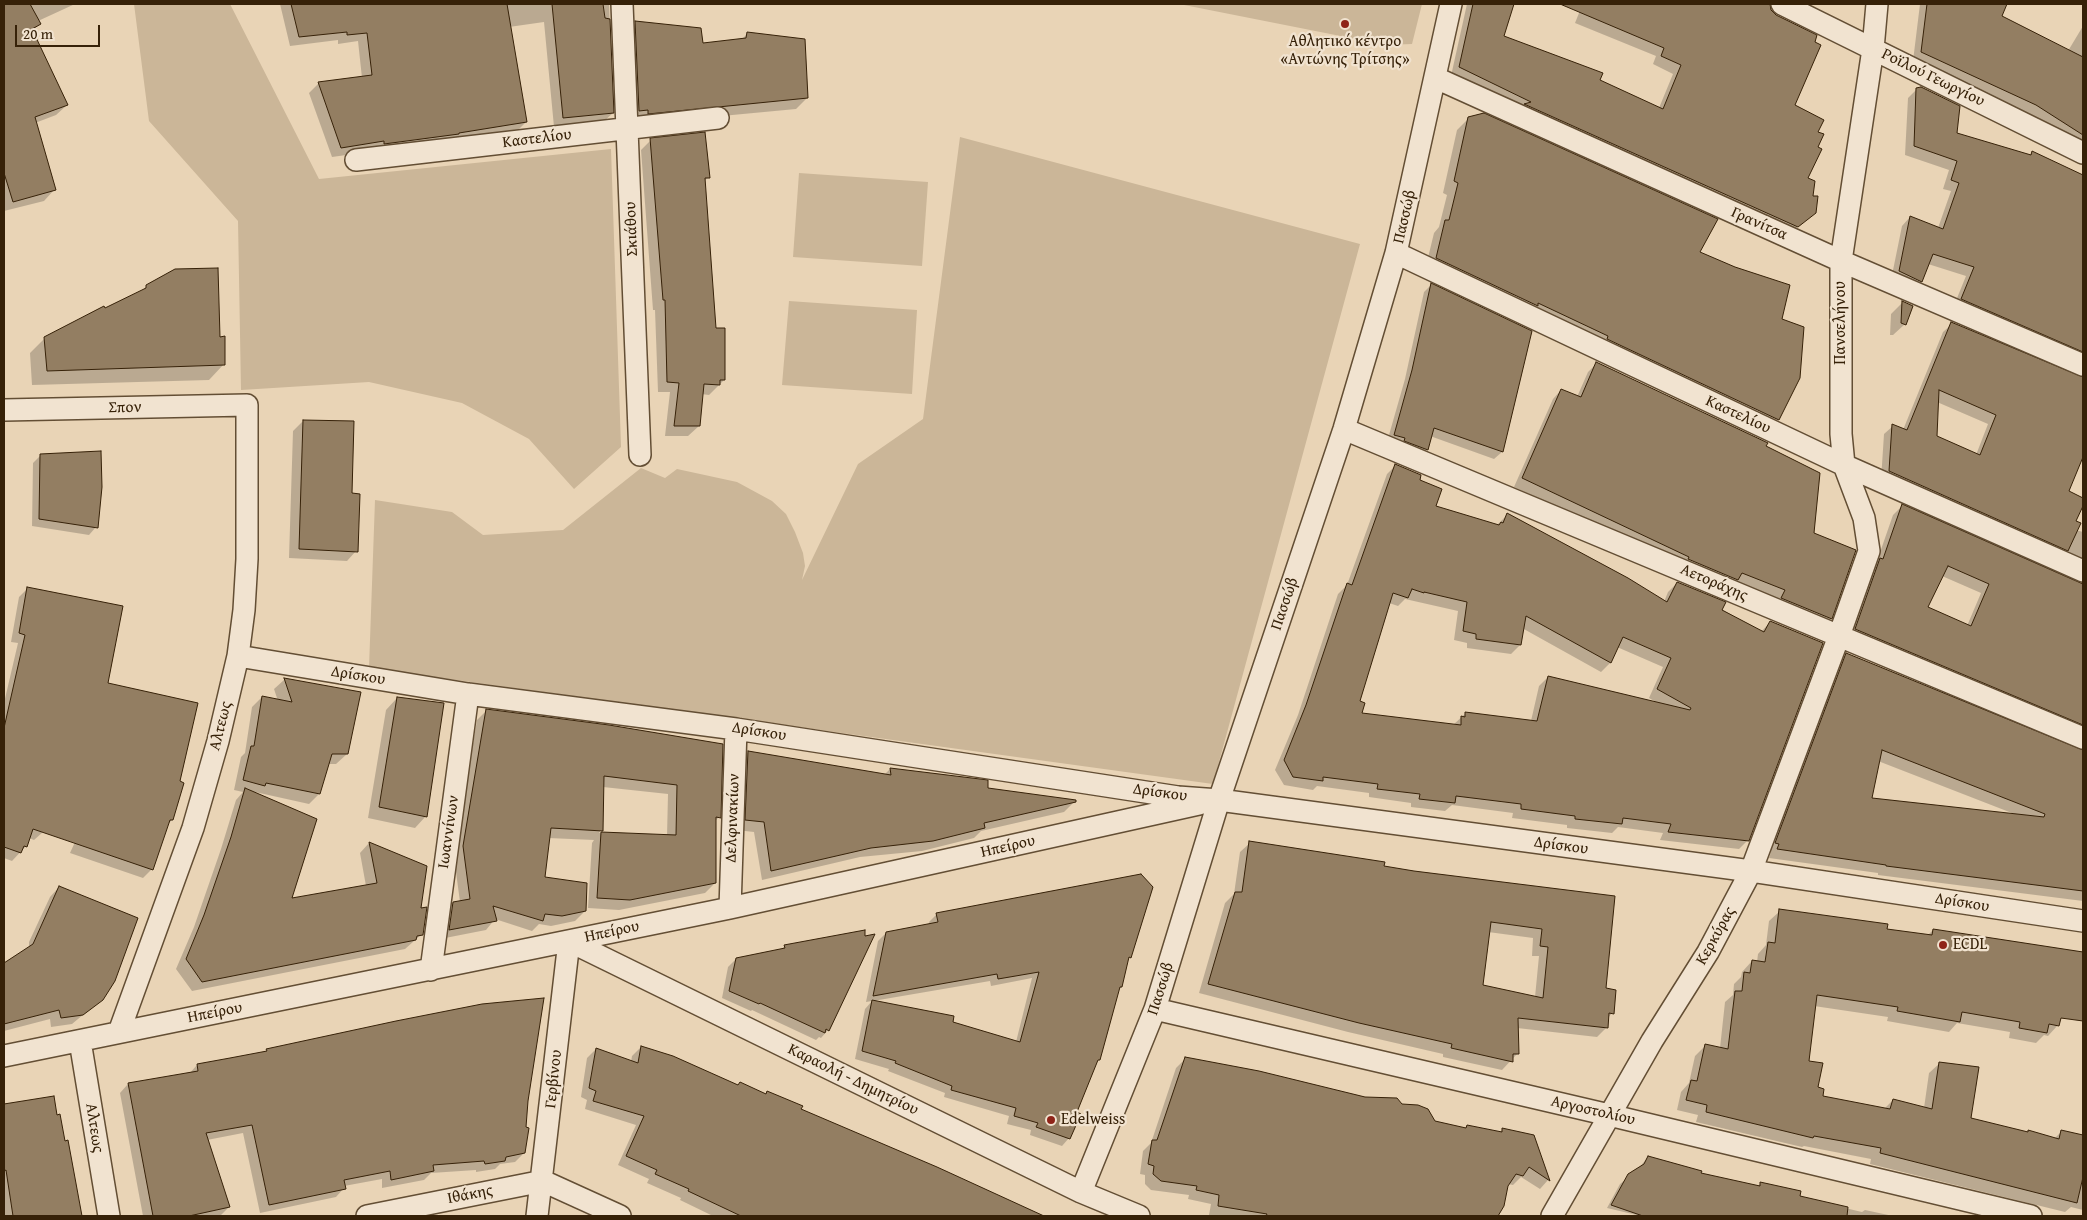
<!DOCTYPE html>
<meta charset="utf-8">
<style>
body{margin:0}
#map{position:relative;width:2087px;height:1220px;overflow:hidden;background:#e9d4b6;font-family:"Gentium Book Plus",serif}
canvas{display:block}
.frame{position:absolute;inset:0;border:5px solid #362108;pointer-events:none}
.scale{position:absolute;left:15px;top:25px;width:85px;height:22px;box-sizing:border-box;border:2px solid #362108;border-top:0;padding-left:6px;font-size:15px;line-height:18px;white-space:nowrap;color:#362108;-webkit-text-stroke:4px #f1e3d0;paint-order:stroke}
</style>
<div id="map">
<canvas width="2087" height="1220"></canvas>
<div class="frame"></div>
<div class="scale">20 m</div>
</div>
<script>
const ctx = document.querySelector('canvas').getContext('2d');
ctx.lineJoin = 'round';
function fill(path, color) { ctx.fillStyle = color; ctx.fill(path, 'evenodd'); }
const toPath = rows => new Path2D(rows.map(r => 'M' + r).join(''));
function trace(path, color, width, dash) { ctx.strokeStyle = color; ctx.lineWidth = width; ctx.lineCap = dash ? 'butt' : 'round'; ctx.setLineDash(dash || []); ctx.stroke(path); }
function drawText(font, color, halo, rows, align = 'center') {
  ctx.font = font + ' "Gentium Book Plus",serif'; ctx.lineWidth = 4.5; ctx.setLineDash([]); ctx.textBaseline = 'middle'; ctx.strokeStyle = halo; ctx.fillStyle = color; for (const [text, x, y, turn = 0] of rows) {
    ctx.save(); ctx.translate(x, y); ctx.rotate((+turn || 0) * Math.PI / 180); ctx.textAlign = isNaN(turn) ? turn : align; if (halo) ctx.strokeText(text, 0, 0); ctx.fillText(text, 0, 0); ctx.restore();
  }
}
fill(toPath([
 [134,4,230,4,319,179,611,149,621,447,574,489,529,439,462,403,369,382,241,390,238,221,149,121],
 [1179,4,1422,4,1412,44,1386,45],
 [960,137,1360,244,1213,784,369,668,375,500,452,512,483,535,563,530,641,468,665,478,677,469,737,482,772,501,786,514,795,532,803,553,805,566,802,580,858,464,923,419],
 [799,173,928,182,922,266,793,257],
 [789,301,917,310,912,394,782,385]
]), '#cbb698');
fill(toPath([
 [4,4,75,4,38,21,40,24,32,31,67,105,56,115,35,123,54,190,44,201,4,211],
 [280,4,609,4,613,113,603,122,554,127,544,22,509,27,526,122,517,131,332,157,309,93,318,84,362,78,358,41,338,44,338,40,290,46],
 [1467,4,1513,4,1502,37,1659,108,1673,74,1653,64,1656,56,1575,23,1581,8,1573,4,1768,4,1794,105,1816,147,1807,179,1815,212,1788,235,1451,76],
 [1920,4,2006,4,2001,17,2068,51,2083,26,2083,149,1913,61],
 [636,23,702,45,741,40,747,34,807,98,796,109,637,124,624,34],
 [1917,89,1955,134,2029,156,2032,152,2083,176,2083,365,1953,308,1966,276,1928,264,1921,282,1912,290,1891,280,1902,226,1910,217,1938,228,1951,191,1943,189,1949,170,1905,155,1908,98],
 [1469,118,1781,319,1798,377,1778,420,1766,431,1425,270,1434,233,1439,227,1447,195,1443,193,1457,130],
 [651,140,709,177,704,181,714,329,724,380,709,395,701,394,699,426,688,436,665,436,670,392,658,392,655,310,653,310,641,150],
 [1431,285,1530,332,1502,452,1494,459,1430,436,1427,450,1419,457,1387,442,1405,379,1424,292],
 [147,286,219,338,224,364,209,380,32,385,30,353,45,338,140,293],
 [1903,302,1905,324,1893,335,1890,335,1891,314],
 [1952,324,2083,379,2083,455,2067,491,2083,499,2074,522,2076,530,2083,532,2083,571,1881,480,1884,434,1893,426,1903,430,1943,332],
 [1937,402,1988,424,1976,455,1935,437],
 [1597,363,1765,447,1812,534,1855,550,1831,619,1822,627,1682,566,1514,487,1553,399,1561,390,1577,397,1588,372],
 [303,421,351,495,356,551,347,561,289,558,293,431],
 [41,455,96,527,89,535,32,526,33,463],
 [1396,465,1418,481,1434,507,1497,525,1507,515,1664,602,1668,592,1677,583,1761,632,1770,622,1748,840,1739,849,1660,840,1663,833,1618,827,1612,833,1567,828,1567,825,1512,818,1513,813,1452,805,1445,811,1411,807,1411,803,1369,797,1369,793,1317,786,1313,790,1284,785,1275,770,1298,715,1338,594,1347,585,1387,474],
 [1405,599,1458,611,1454,640,1467,643,1467,648,1511,654,1520,645,1522,628,1601,672,1610,663,1617,647,1663,667,1649,698,1656,702,1548,677,1539,686,1531,721,1466,713,1453,725,1360,714,1358,702,1389,603,1398,606],
 [1902,506,2083,585,2083,738,1847,638,1871,569,1876,564,1893,515],
 [1942,576,1981,593,1967,626,1927,608],
 [28,588,107,684,178,782,172,820,167,825,151,870,143,878,70,853,90,809,43,832,34,840,29,838,26,846,12,861,4,858,4,703,18,643,11,642,19,597],
 [1846,654,2083,752,2083,901,1878,875,1878,873,1769,858,1771,852,1767,852,1838,663],
 [1878,761,2017,815,1871,799],
 [284,680,360,693,347,754,336,764,328,764,319,794,309,804,255,792,290,899,366,886,360,853,369,843,419,909,422,934,405,949,192,991,176,969,194,927,221,849,236,800,243,792,234,790,241,757,245,753,252,707,262,697,278,701,274,689],
 [397,698,426,816,415,828,368,818,386,710],
 [486,711,609,726,719,817,714,822,715,883,705,893,619,910,588,908,592,843,594,840,548,838,543,878,585,911,575,921,551,926,539,924,532,931,495,919,486,930,440,939,443,913,453,903,460,902,454,857,477,720],
 [603,787,668,794,667,836,599,833,601,830],
 [748,752,884,775,890,769,937,774,987,789,1074,802,1064,812,981,831,974,838,922,851,860,857,762,880,754,832,736,830,738,762],
 [1250,843,1383,867,1614,897,1605,989,1612,1013,1608,1018,1607,1027,1597,1037,1517,1028,1517,1054,1502,1070,1443,1057,1443,1054,1348,1032,1199,993,1225,903,1234,894,1240,852],
 [1488,932,1533,938,1532,956,1539,956,1535,997,1482,986],
 [59,887,102,999,72,1024,51,1027,50,1019,4,1031,4,965,29,948,29,942,50,897],
 [1780,911,1927,936,1933,930,2083,952,2083,1001,2022,987,2058,1025,2048,1036,2044,1035,2036,1043,2009,1038,2010,1032,1957,1023,1949,1032,1887,1021,1888,1017,1814,1006,1807,1062,1821,1097,1884,1109,1893,1100,1924,1108,1929,1073,1940,1063,1970,1119,2054,1139,2062,1131,2083,1137,2083,1210,2071,1207,2065,1212,1870,1164,1871,1159,1804,1146,1802,1147,1696,1122,1698,1115,1677,1110,1681,1092,1689,1083,1695,1056,1706,1045,1720,1048,1725,1002,1733,995,1734,984,1741,977,1742,972,1752,961,1757,962,1758,954,1766,945,1769,921],
 [937,914,1130,957,1127,960,1121,987,1118,990,1095,1063,1076,1113,1069,1138,1062,1146,1030,1135,1031,1130,1007,1124,1009,1116,944,1097,945,1093,888,1071,889,1069,855,1059,865,1009,872,1001,866,1002,878,941,886,933,930,925,929,922],
 [1032,978,1016,1042,873,1001,990,981,991,986],
 [873,936,828,1030,821,1038,819,1037,816,1040,752,1010,751,1011,722,998,728,967,736,959,781,950,785,946],
 [641,1047,737,1086,765,1095,767,1092,1015,1216,713,1216,680,1200,681,1198,647,1183,649,1179,618,1165,636,1125,585,1109,587,1100,581,1097,587,1058,596,1049,631,1062,632,1056],
 [267,1050,526,1101,524,1153,515,1162,500,1164,495,1169,476,1172,476,1170,431,1173,424,1180,382,1188,382,1179,344,1186,344,1188,336,1197,260,1213,243,1133,207,1140,229,1207,220,1216,143,1216,120,1093,128,1084,189,1074,197,1065,265,1052],
 [1185,1059,1402,1105,1435,1122,1465,1129,1467,1126,1499,1133,1503,1129,1533,1136,1548,1180,1540,1189,1521,1177,1513,1185,1508,1184,1497,1216,1209,1215,1211,1204,1188,1199,1189,1195,1151,1190,1145,1184,1145,1175,1140,1174,1143,1151,1151,1143,1176,1068],
 [53,1097,64,1143,67,1142,80,1216,4,1216,4,1105],
 [1648,1157,1700,1174,1757,1187,1761,1183,1798,1197,1862,1212,1865,1210,1893,1216,1641,1216,1607,1208,1620,1184,1638,1169]
]), '#0003');
const building = toPath([
 [4,4,30,4,41,24,32,29,68,105,35,117,56,190,13,202,4,173,4,4],
 [291,4,507,4,527,122,459,133,459,134,384,144,384,141,341,148,318,82,372,75,367,33,347,35,347,32,299,37,291,4],
 [552,4,603,4,605,18,610,19,614,113,563,118,552,4],
 [1473,4,1514,4,1504,36,1603,73,1600,80,1663,109,1681,65,1661,56,1664,48,1560,4,1770,4,1771,10,1776,15,1817,35,1815,42,1821,45,1795,105,1824,120,1818,132,1824,134,1818,147,1822,149,1808,178,1815,181,1813,196,1818,196,1816,213,1798,227,1524,104,1531,102,1459,67,1473,4],
 [1927,4,2007,4,2002,16,2083,57,2083,135,2036,105,1921,52,1927,4],
 [635,21,701,28,703,43,746,38,747,32,805,39,808,98,648,114,648,110,639,111,635,21],
 [1921,87,1960,106,1957,133,2031,155,2032,151,2083,175,2083,352,1961,299,1974,267,1933,254,1922,282,1899,271,1910,216,1943,229,1959,183,1951,180,1957,161,1914,146,1916,88,1921,87],
 [1484,113,1718,219,1700,252,1735,267,1790,285,1782,319,1804,327,1800,378,1779,420,1607,339,1608,336,1538,303,1538,306,1436,258,1445,220,1449,220,1458,183,1454,181,1468,117,1484,113],
 [705,132,710,178,705,178,716,328,725,328,725,380,720,380,720,385,704,384,700,426,674,426,679,383,667,382,665,300,663,300,650,138,705,132],
 [218,268,220,337,225,336,225,365,47,371,44,337,104,306,105,308,146,288,146,285,175,269,218,268],
 [1431,283,1532,331,1503,452,1434,428,1428,450,1404,441,1405,438,1394,435,1412,370,1431,283],
 [1902,301,1913,306,1906,325,1901,323,1902,301],
 [1951,322,2083,377,2083,457,2069,491,2083,498,2083,506,2076,521,2081,523,2068,551,1889,471,1892,424,1907,430,1951,322],
 [1939,390,1996,415,1980,455,1937,436,1939,390],
 [1596,362,1768,443,1766,446,1820,473,1814,533,1856,550,1832,619,1781,598,1785,590,1742,573,1738,580,1688,559,1689,557,1522,478,1561,389,1581,397,1596,362],
 [303,420,354,421,352,493,360,494,358,552,299,549,303,420],
 [101,451,102,487,98,528,39,519,40,454,101,451],
 [1395,464,1421,475,1420,480,1442,489,1436,506,1499,525,1501,522,1503,523,1507,513,1628,578,1667,602,1677,582,1726,602,1722,610,1764,632,1770,621,1823,643,1749,841,1668,832,1671,824,1623,818,1622,824,1575,819,1575,816,1521,809,1521,804,1456,796,1455,803,1419,799,1420,794,1377,789,1378,784,1323,777,1323,781,1293,777,1284,760,1306,705,1347,583,1352,585,1395,464],
 [1412,589,1424,593,1424,592,1467,602,1463,631,1476,634,1476,639,1521,645,1526,616,1611,663,1623,637,1671,658,1657,689,1691,708,1690,710,1548,676,1537,721,1465,712,1465,717,1461,716,1461,725,1362,713,1365,703,1360,701,1393,593,1408,598,1412,589],
 [1902,504,2083,584,2083,725,1855,629,1880,558,1883,559,1902,504],
 [1948,566,1989,584,1971,626,1928,607,1948,566],
 [27,587,123,606,108,683,198,703,180,781,184,783,173,820,170,820,153,870,33,829,27,847,24,846,21,853,4,847,4,728,25,635,19,633,27,587],
 [1846,653,2083,750,2083,891,1886,866,1886,865,1777,849,1779,844,1775,843,1846,653],
 [1882,750,2045,814,2044,817,1872,798,1882,750],
 [284,678,361,692,348,754,332,754,320,794,266,783,265,786,243,780,251,746,254,746,262,696,292,702,284,678],
 [397,697,444,703,427,817,379,807,397,697],
 [486,709,609,725,723,744,721,818,716,817,716,883,630,900,597,898,601,832,676,835,677,785,604,776,603,831,551,828,545,877,587,883,586,911,562,916,545,914,543,921,493,906,497,921,449,930,453,902,470,899,463,846,486,709],
 [748,751,891,775,890,768,988,780,988,788,1076,800,1076,802,984,823,985,828,933,841,871,848,771,871,764,822,745,820,748,751],
 [245,788,317,819,292,898,377,883,369,842,427,866,421,908,427,907,423,935,417,936,416,940,202,982,186,959,204,915,231,837,245,788],
 [1249,841,1385,862,1384,866,1414,871,1615,896,1606,988,1616,990,1614,1014,1609,1013,1608,1028,1518,1018,1519,1054,1513,1054,1513,1062,1451,1048,1452,1044,1359,1023,1208,984,1235,892,1242,892,1249,841],
 [1491,922,1542,929,1540,946,1548,947,1543,998,1483,985,1491,922],
 [1141,874,1153,887,1131,958,1129,957,1122,987,1120,987,1100,1060,1098,1060,1077,1112,1081,1114,1070,1139,1036,1127,1038,1123,1014,1116,1016,1108,951,1090,952,1086,895,1063,896,1061,862,1051,872,1000,954,1016,953,1022,1020,1042,1039,972,998,979,997,974,873,996,886,932,938,922,936,913,1141,874],
 [59,886,138,918,115,981,103,1000,83,1015,61,1018,59,1010,4,1024,4,963,33,944,59,886],
 [1779,909,1888,924,1887,929,1932,935,1933,929,2083,952,2083,1021,2061,1018,2059,1026,2049,1024,2047,1033,2019,1028,2020,1022,1962,1012,1960,1022,1897,1011,1898,1007,1817,995,1809,1061,1823,1063,1818,1087,1824,1089,1823,1096,1890,1109,1893,1099,1932,1109,1939,1062,1979,1067,1971,1118,2028,1132,2028,1130,2059,1139,2061,1130,2083,1135,2083,1177,2077,1203,1880,1153,1881,1148,1814,1136,1813,1138,1706,1112,1707,1105,1686,1100,1691,1080,1697,1081,1705,1044,1728,1049,1735,991,1742,991,1744,972,1750,973,1752,960,1765,962,1768,942,1775,943,1779,909],
 [865,930,865,936,875,934,829,1031,826,1029,825,1033,760,1003,759,1004,729,991,736,958,785,948,784,945,865,930],
 [544,998,528,1101,526,1127,529,1128,525,1153,506,1157,505,1161,485,1164,484,1161,433,1165,434,1171,391,1180,390,1171,344,1180,346,1189,269,1205,252,1125,206,1133,230,1207,189,1216,153,1216,128,1083,198,1071,197,1064,230,1058,267,1051,266,1049,396,1021,482,1004,544,998],
 [641,1046,673,1056,738,1085,740,1082,766,1094,767,1091,803,1106,801,1109,937,1167,1044,1216,741,1216,688,1191,689,1189,655,1174,657,1170,626,1156,644,1116,593,1101,596,1091,589,1088,596,1048,638,1063,641,1046],
 [1185,1057,1259,1071,1365,1097,1397,1098,1402,1104,1418,1105,1428,1109,1435,1121,1466,1128,1467,1125,1502,1132,1502,1128,1534,1135,1550,1181,1529,1167,1523,1176,1516,1174,1508,1186,1504,1206,1498,1216,1266,1216,1267,1214,1218,1206,1219,1195,1196,1190,1197,1186,1161,1181,1153,1174,1154,1166,1148,1164,1152,1140,1157,1140,1185,1057],
 [54,1096,57,1115,60,1114,65,1141,68,1140,82,1216,13,1216,6,1170,4,1171,4,1104,54,1096],
 [1648,1156,1702,1171,1701,1173,1760,1186,1760,1182,1801,1191,1800,1196,1848,1207,1847,1216,1643,1216,1611,1205,1628,1174,1644,1164,1648,1156]
]);
fill(building, '#937e62');
trace(building, '#362108', 1);
const street = toPath([
 [622,4,640,455],
 [1782,4,2083,153],
 [1436,78,1841,261,2083,365],
 [356,160,718,118],
 [1396,253,1844,465,2083,571],
 [4,410,247,405,247,559,244,610,238,656,218,741,193,828,119,1032],
 [1344,429,2083,738],
 [238,656,468,694,736,729,1178,797,1219,800,1751,871,2083,921],
 [730,908,736,729],
 [431,970,468,694],
 [1155,1009,1609,1115,2031,1216],
 [80,1041,109,1216],
 [4,1056,730,908,1199,804],
 [543,1181,620,1216],
 [1081,1192,1155,1009,1219,800,1344,429,1396,253,1451,4],
 [367,1216,543,1181],
 [537,1216,569,941,1081,1192,1139,1216],
 [1552,1216,1652,1041,1708,952,1751,871,1839,636,1869,551,1864,518,1844,465,1841,434,1841,261,1873,49,1877,4]
]);
trace(street, '#634e34', 24);
trace(street, '#f1e3d0', 21);
for (const [x, y, r, color] of [
 [1345,24,5,"#8f2418"],
 [1943,945,5,"#8f2418"],
 [1051,1120,5,"#8f2418"]
]) { const dot = new Path2D(); dot.arc(x, y, r, 0, 2 * Math.PI); ctx.fillStyle = color; ctx.fill(dot); trace(dot, '#f1e3d0', 2); }
drawText('16px', '#362108', '#f1e3d0', [
 ["Αθλητικό κέντρο",1345,42,"center"],
 ["«Αντώνης Τρίτσης»",1345,60,"center"],
 ["ECDL",1953,945],
 ["Edelweiss",1061,1120]
], 'left');
drawText('16px', '#362108', '#f1e3d0', [
 ["Ροϊλού Γεωργίου",1933,78,26],
 ["Καστελίου",537,139,-7],
 ["Πασσώβ",1405,217,-77],
 ["Γρανίτσα",1759,224,24],
 ["Σκιάθου",632,229,-92],
 ["Πανσελήνου",1841,323,-90],
 ["Σπον",125,408,-1],
 ["Καστελίου",1738,415,25],
 ["Αετοράχης",1714,583,23],
 ["Πασσώβ",1285,604,-71],
 ["Δρίσκου",358,676,9],
 ["Αλτεως",221,726,-76],
 ["Δρίσκου",759,732,9],
 ["Δρίσκου",1160,793,8],
 ["Δελφινακίων",733,818,-88],
 ["Ιωαννίνων",449,832,-82],
 ["Δρίσκου",1561,846,8],
 ["Ηπείρου",1008,847,-13],
 ["Δρίσκου",1962,903,9],
 ["Ηπείρου",612,932,-12],
 ["Κερκύρας",1716,936,-61],
 ["Πασσώβ",1161,989,-72],
 ["Ηπείρου",215,1013,-11],
 ["Γερβίνου",554,1079,-84],
 ["Καραολή - Δημητρίου",853,1080,26],
 ["Αργοστολίου",1593,1111,13],
 ["Αλτεως",94,1128,81],
 ["Ιθάκης",470,1195,-11]
]);
</script>
